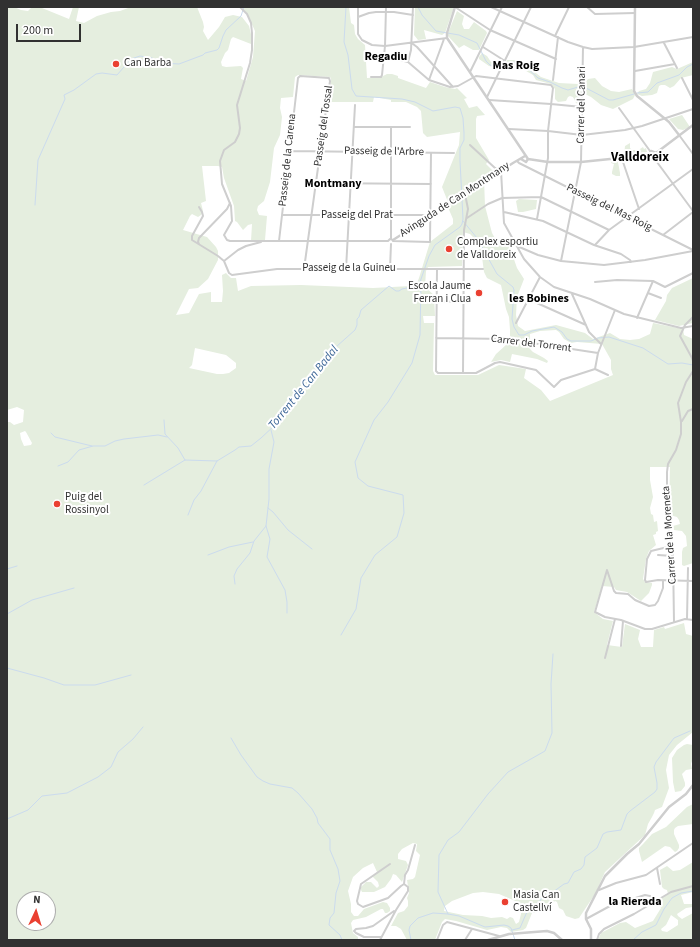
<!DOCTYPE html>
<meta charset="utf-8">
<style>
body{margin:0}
#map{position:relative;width:700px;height:947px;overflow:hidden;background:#fff;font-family:"Source Sans 3",sans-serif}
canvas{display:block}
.frame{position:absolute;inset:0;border:8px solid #313131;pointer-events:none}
.north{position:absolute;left:16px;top:891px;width:40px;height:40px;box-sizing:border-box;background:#fff;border:1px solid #adadad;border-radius:50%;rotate:4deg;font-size:11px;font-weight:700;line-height:16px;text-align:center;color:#313131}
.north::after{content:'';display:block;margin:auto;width:14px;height:18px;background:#ea4031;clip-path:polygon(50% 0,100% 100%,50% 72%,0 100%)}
.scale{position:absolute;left:16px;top:24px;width:65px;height:18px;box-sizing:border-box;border:2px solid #313131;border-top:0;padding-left:5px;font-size:12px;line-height:14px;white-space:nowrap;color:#313131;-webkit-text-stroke:3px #fff;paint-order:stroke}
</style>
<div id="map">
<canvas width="700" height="947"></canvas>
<div class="frame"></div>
<div class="north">N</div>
<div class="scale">200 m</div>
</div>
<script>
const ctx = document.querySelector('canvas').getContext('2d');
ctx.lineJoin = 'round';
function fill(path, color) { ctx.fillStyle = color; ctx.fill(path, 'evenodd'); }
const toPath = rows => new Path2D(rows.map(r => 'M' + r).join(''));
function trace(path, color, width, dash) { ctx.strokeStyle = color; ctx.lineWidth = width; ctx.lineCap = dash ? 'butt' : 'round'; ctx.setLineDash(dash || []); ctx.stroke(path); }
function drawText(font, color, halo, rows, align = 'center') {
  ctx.font = font + ' "Source Sans 3",sans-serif'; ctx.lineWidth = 4; ctx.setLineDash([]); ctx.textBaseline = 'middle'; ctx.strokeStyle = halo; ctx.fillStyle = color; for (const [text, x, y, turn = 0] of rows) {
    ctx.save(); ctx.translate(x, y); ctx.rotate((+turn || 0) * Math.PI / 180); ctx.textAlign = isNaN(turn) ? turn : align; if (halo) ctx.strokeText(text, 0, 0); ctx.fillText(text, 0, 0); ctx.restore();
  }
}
fill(toPath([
 [7,7,14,7,21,10,28,11,32,7,42,8,69,19,73,7,79,7,76,21,84,23,97,16,111,12,120,11,131,7,197,7,203,22,204,27,203,31,208,40,219,27,225,17,233,15,242,17,249,26,251,34,251,44,233,37,231,39,228,50,225,53,221,62,222,66,226,67,241,66,243,68,241,79,246,81,253,57,255,31,247,13,242,7,349,7,351,23,354,25,355,34,358,39,365,45,367,78,381,77,387,74,392,74,398,76,398,78,426,88,430,82,445,87,455,89,457,88,467,98,464,99,469,108,477,106,485,115,477,116,476,119,476,138,489,160,486,164,494,172,484,179,485,206,492,233,497,242,509,245,517,268,524,279,517,297,516,315,518,326,525,331,556,325,585,333,593,339,610,333,620,339,630,340,639,339,650,334,653,323,683,329,684,335,693,339,693,563,684,566,682,565,682,552,683,548,687,546,686,536,682,531,674,530,673,526,680,524,679,520,677,517,670,515,669,513,670,467,650,467,650,480,653,497,650,508,651,514,653,515,654,522,657,521,658,531,656,532,656,534,653,535,656,545,649,551,646,559,643,579,645,582,652,583,652,585,649,593,641,601,627,592,616,590,614,587,602,586,594,612,603,619,613,621,607,645,622,647,625,624,640,630,638,639,641,647,653,647,654,630,664,627,665,629,684,623,686,634,693,636,693,732,677,745,669,755,666,770,669,788,662,807,655,810,654,813,652,817,648,824,645,835,605,872,595,894,579,918,575,919,566,916,563,910,559,908,557,902,555,901,547,908,541,909,536,913,532,913,526,928,523,930,511,932,507,928,501,927,487,930,456,921,445,919,442,922,435,940,407,940,401,929,396,926,391,926,398,913,404,911,408,906,408,901,407,898,409,893,407,880,413,879,415,877,420,855,416,851,417,844,413,843,402,849,398,854,398,859,406,861,408,865,402,882,396,875,393,874,391,879,385,887,374,892,362,892,361,890,361,887,366,882,371,882,377,888,379,886,378,882,372,876,377,872,373,863,363,868,353,877,348,891,351,904,351,912,354,916,358,916,364,909,383,902,387,903,390,908,390,911,387,913,385,913,383,909,381,909,366,917,353,920,351,923,353,933,358,937,358,940,7,940,7,422,10,422,14,425,23,422,24,410,17,407,7,410],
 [298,75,330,77,331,79,329,102,373,102,374,97,391,100,391,102,406,102,417,107,421,111,423,133,427,137,460,132,459,145,442,187,448,202,447,205,453,219,453,224,430,242,419,278,417,283,411,286,373,288,301,285,251,286,238,291,236,278,231,278,226,273,222,275,223,291,222,302,211,302,211,292,199,294,189,313,176,315,189,289,198,288,208,279,218,260,218,251,216,247,207,237,183,230,190,216,192,214,198,217,201,215,203,211,201,203,206,201,202,166,218,166,222,167,224,178,234,206,235,221,237,222,243,230,248,225,252,224,251,241,265,240,267,216,259,215,257,210,258,206,264,201,270,182,274,148,280,135,282,117,280,108,281,98,293,97,295,77],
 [463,232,470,234,476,240,482,257,484,272,487,278,501,285,506,309,509,317,510,330,510,338,530,341,530,334,540,331,556,330,559,332,564,339,571,343,577,342,602,344,611,360,611,369,613,375,550,401,541,390,524,378,526,369,499,365,478,375,435,375,433,371,434,323,424,323,423,316,435,316,434,295,425,287,426,271,428,267,462,266],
 [195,348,226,355,236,363,236,368,229,373,223,374,217,374,189,368,192,365],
 [25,431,26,432,32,443,31,445,24,446,21,439,20,433],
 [483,892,499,894,520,903,521,914,519,922,516,924,513,918,510,917,507,919,502,917,491,918,482,916,463,915,444,911,445,906,452,901,473,893],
 [24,899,48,899,48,923,24,923],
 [415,7,454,7,445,33,442,35,424,30,426,39,418,40,414,35],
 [457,11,464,16,462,24,464,29,469,29,474,22,486,31,487,33,479,50,473,50,464,45,459,48,448,36,448,33],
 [482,53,487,56,491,62,497,64,502,63,502,65,498,68,489,66,479,59,479,57],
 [507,60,514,60,523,63,541,77,559,83,578,84,583,85,588,79,595,78,602,86,611,91,619,92,632,89,635,95,633,99,613,109,601,105,591,97,583,93,580,95,578,104,576,103,573,97,570,96,568,97,566,101,558,102,555,99,555,89,551,84,536,80,533,75,521,68,518,65,506,67,505,63],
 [693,62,693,75,681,78,674,86,670,88,665,85,661,85,659,86,657,93,652,95,642,96,637,94,639,91,646,89,650,83,653,72,672,67,677,69],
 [682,115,690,127,683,130,678,129,669,119],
 [630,143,630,148,632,150,635,150,637,151,643,147,644,149,646,148,647,152,624,156,625,146],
 [612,161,618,162,620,173,620,176,616,176,612,174,612,172,614,164,611,163],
 [519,199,537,200,536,209,523,212,518,212,516,201],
 [693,278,693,323,679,326,655,320,666,301,667,295,672,288],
 [508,342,530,345,530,349,533,352,544,358,548,361,547,363,537,359,512,354,510,362,501,360,491,362,496,354,506,345],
 [687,744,693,745,693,758,691,764,692,769,686,770,682,774,685,783,685,786,681,791,675,792,673,782,672,758,677,750,684,745],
 [693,804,693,824,678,826,675,828,674,830,674,834,679,845,679,848,677,851,675,852,670,847,665,846,642,862,639,851,639,848,643,844,652,834,666,827,687,807],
 [693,862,693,892,681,895,684,904,693,904,693,907,686,908,677,914,678,916,682,919,693,913,693,940,598,940,601,933,620,923,626,922,635,928,653,921,661,908,657,901,668,894,667,890,664,889,662,887,660,870,667,866,673,871,680,870],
 [671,915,678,920,678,925,667,932,662,931,661,929,666,925]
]), '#e5eedf');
trace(toPath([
 [418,7,422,15,436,31,459,35,477,43,486,61,490,65,493,66,516,62,525,66,538,78,550,82,562,88,568,90,578,87,586,88,609,100,613,100,634,94],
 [637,93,648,92,657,83,679,75,687,67,693,64],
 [35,205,38,160,65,99,64,95,74,90,96,74,102,73,117,75,131,59,140,56,152,58,161,63,179,64,203,55,205,53,217,50,219,48,223,36,226,30,241,16,244,7],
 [463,221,477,238,497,274,513,287,514,290,512,319,514,327,519,335,524,335,532,331,554,327,562,332,567,339,571,341,591,341,598,338,609,337,643,348,668,364,682,363,693,365],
 [164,420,165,434,178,448,185,460],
 [51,433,55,437,92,446],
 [58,466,68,462,79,450,93,446,105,446,115,441,124,439,158,435,167,437],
 [144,485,185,460,217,461,235,450,239,447,251,446,261,438,275,425,294,396,318,369,327,355,355,330,357,325,357,319,359,317,361,310,389,286,396,291,399,291,402,289,412,287,420,282,429,256,435,245,460,227,462,224,463,219,460,161,460,148,464,140,464,133,463,118,460,108,455,107,433,111,415,102,402,99,356,96,352,89,348,55,344,42,346,7],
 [268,508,273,512,288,530,312,549],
 [188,515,194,500,201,491,217,461],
 [266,526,270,539,267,557,285,590,287,602,287,613],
 [208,555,229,547,253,542],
 [7,569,17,566],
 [235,584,234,576,237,569,250,553,254,541,266,526,269,499,269,469,274,442,271,430],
 [7,614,32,600,74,588],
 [341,635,356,609,361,578,375,555,397,537,404,513,403,495,368,486,358,478,355,462,374,420,388,402,412,363,420,335,421,281],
 [7,668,44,678,64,685,95,685,131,675],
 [231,738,241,755,257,777,263,781,270,784,292,788,298,793,312,809,317,818,318,823,330,839,330,850,338,869,340,881,336,893,334,913,330,918,329,925,340,935,342,940],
 [7,819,28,810,42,796,67,793,98,777,111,767,118,752,133,739,143,727],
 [448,914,438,892,439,855,448,840,459,832,488,794,508,772,545,751,552,733,551,684,553,654],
 [512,930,520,928,526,914,534,905,540,901,542,897,553,892,564,884,568,883,574,872,581,869,584,865,585,857,597,848,603,834,607,832,621,830,627,814,630,811,655,792,657,789,657,783,654,767,656,762,674,738,690,731],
 [411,940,409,930,410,926,418,918,433,913,448,914,459,916,485,927,504,925,508,926,511,928,515,940],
 [633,940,642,932,656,925,664,909,672,898,681,893,693,891]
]), '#cbdbee', 1);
trace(toPath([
 [240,7,247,14,251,23,252,33,252,50,250,63,237,105,240,128,239,134,235,142,224,150,220,161,222,184,231,206,232,221,224,235,227,240,230,241,265,241],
 [358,7,358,34,362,40,372,45,385,46,447,38],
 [455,7,490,30,556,59],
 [491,7,568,42,583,47,592,49,634,47,693,37],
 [587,7,595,14,635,13],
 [358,17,369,13,376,12,394,12,413,15],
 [555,36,569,7],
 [664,43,677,68],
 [413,44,417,47,453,87],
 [483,47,505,61],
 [366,57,384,56,408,62,429,80,450,87,458,86,476,76,551,85,553,88,548,131,548,158,537,219],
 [408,62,411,50,413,7],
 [635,71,675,64],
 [470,72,502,7],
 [371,77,381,77,382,75,385,46,386,7],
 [682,78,693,100],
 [429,80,444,39],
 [553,80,558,37],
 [487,97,531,7],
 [489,100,551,104,582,107],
 [619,108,650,151],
 [354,127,410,127],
 [509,129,548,131,582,135,625,130,642,126,693,109],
 [679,135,693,154],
 [470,145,495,168,501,171,504,223,524,259,540,277,554,287,590,299,624,314,681,328,693,326],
 [289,151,454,153],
 [654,158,693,211],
 [622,159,639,209],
 [517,161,519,163,693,250],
 [316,183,431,184],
 [199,207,202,212,203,216,192,236,192,240,218,256,224,261,229,273,232,275,277,269,483,269],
 [504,212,543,221,594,245,621,254,630,260,631,262],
 [282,215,430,215],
 [467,218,488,204,502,198,541,197,609,230],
 [663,235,693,212],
 [391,239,391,127],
 [265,241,388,241,390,239,393,240],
 [279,241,298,78,300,76,329,78,330,81,304,269],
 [393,241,430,242,431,153],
 [199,244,198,242,199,238,227,209,230,203],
 [595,245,609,230,693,169],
 [517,246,538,255,561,261,604,265,645,260,693,251],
 [224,261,238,250,246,246,261,242],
 [561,261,581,162,583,47],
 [346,269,355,105],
 [390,269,391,244],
 [437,269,436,371,438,373,476,373,495,363,500,362,536,370,554,387,561,380,595,369],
 [595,282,617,280,653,281,665,287,693,273],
 [648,293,661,298],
 [572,294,589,332,601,344],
 [528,299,586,325],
 [437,301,463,302],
 [693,317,685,325,680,336,692,358,693,361],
 [637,318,653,281],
 [516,323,540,277],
 [436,338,506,339,598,353],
 [595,369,598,353,615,310],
 [595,369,608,375],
 [463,373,464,230,468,209,465,194],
 [682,421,688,411,693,409],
 [672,546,651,551,647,559,645,580,646,582,658,580,693,581],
 [658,555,673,556],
 [663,581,663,588,658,601,655,605,649,606,635,600,628,594,616,593,614,591,607,570,595,612,605,617,621,620,645,629,652,629,685,619,693,620],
 [687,619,688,568],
 [674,622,673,556,667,516,667,472,668,464,676,450,681,434,681,422,678,403,686,382,693,371],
 [621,646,623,621],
 [605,658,615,619],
 [390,864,361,884,357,901,358,904,363,907,388,898,401,886,404,884],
 [657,868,660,884],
 [599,890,616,883,646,875,693,843],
 [586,919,610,906,645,895,650,896,655,901],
 [381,937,364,937,356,933,354,931,356,929,366,928,373,926,394,911],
 [380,940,396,910,408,891,408,887,404,884,405,875,408,870,415,845],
 [437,940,443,925,447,922,499,936],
 [465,940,472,929],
 [597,940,599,934,604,929,634,914,671,892,693,886]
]), '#cecece', 2);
trace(toPath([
 [455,7,447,33,447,38,528,159],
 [635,7,634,91,637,96,669,122,679,135],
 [656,153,693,125],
 [649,155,651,158,653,158,656,156,656,153],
 [649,155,651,151,656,153],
 [521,159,526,162,528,159],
 [528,159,548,162,581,162,649,155],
 [393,240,513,163,525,156],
 [488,940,509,934,547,931,554,933,562,940],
 [591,940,591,929,586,919,586,913,605,876,627,854,639,844,669,807,686,794,693,785]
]), '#cecece', 2.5);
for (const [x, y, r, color] of [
 [116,64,4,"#ea4031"],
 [449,249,4,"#ea4031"],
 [479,293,4,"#ea4031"],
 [57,504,4,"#ea4031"],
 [505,902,4,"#ea4031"]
]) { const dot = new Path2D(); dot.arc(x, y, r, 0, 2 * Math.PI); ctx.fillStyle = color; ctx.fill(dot); trace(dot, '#fff', 1.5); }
drawText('11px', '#313131', '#fff', [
 ["Can Barba",124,64],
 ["Complex esportiu",457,243],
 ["de Valldoreix",457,256],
 ["Escola Jaume",471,287,"right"],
 ["Ferran i Clua",471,300,"right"],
 ["Puig del",65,498],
 ["Rossinyol",65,511],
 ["Masia Can",513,896],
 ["Castellví",513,909]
], 'left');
drawText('11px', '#313131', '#fff', [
 ["Carrer del Canari",582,105,-89],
 ["Passeig del Tossal",324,126,-82],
 ["Passeig de l'Arbre",384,152,1],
 ["Passeig de la Carena",288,160,-84],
 ["Avinguda de Can Montmany",455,200,-33],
 ["Passeig del Mas Roig",609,208,26],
 ["Passeig del Prat",357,216],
 ["Passeig de la Guineu",349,269],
 ["Carrer del Torrent",531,344,7],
 ["Carrer de la Moreneta",670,535,-94]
]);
drawText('bold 12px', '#000', '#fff', [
 ["Regadiu",386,57],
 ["Mas Roig",516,66],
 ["Montmany",333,184],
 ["les Bobines",539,299],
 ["la Rierada",635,902]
]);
drawText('italic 12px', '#3c6697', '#fff', [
 ["Torrent de Can Badal",304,388,-51]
]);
drawText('bold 13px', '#000', '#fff', [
 ["Valldoreix",640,158]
]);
</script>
